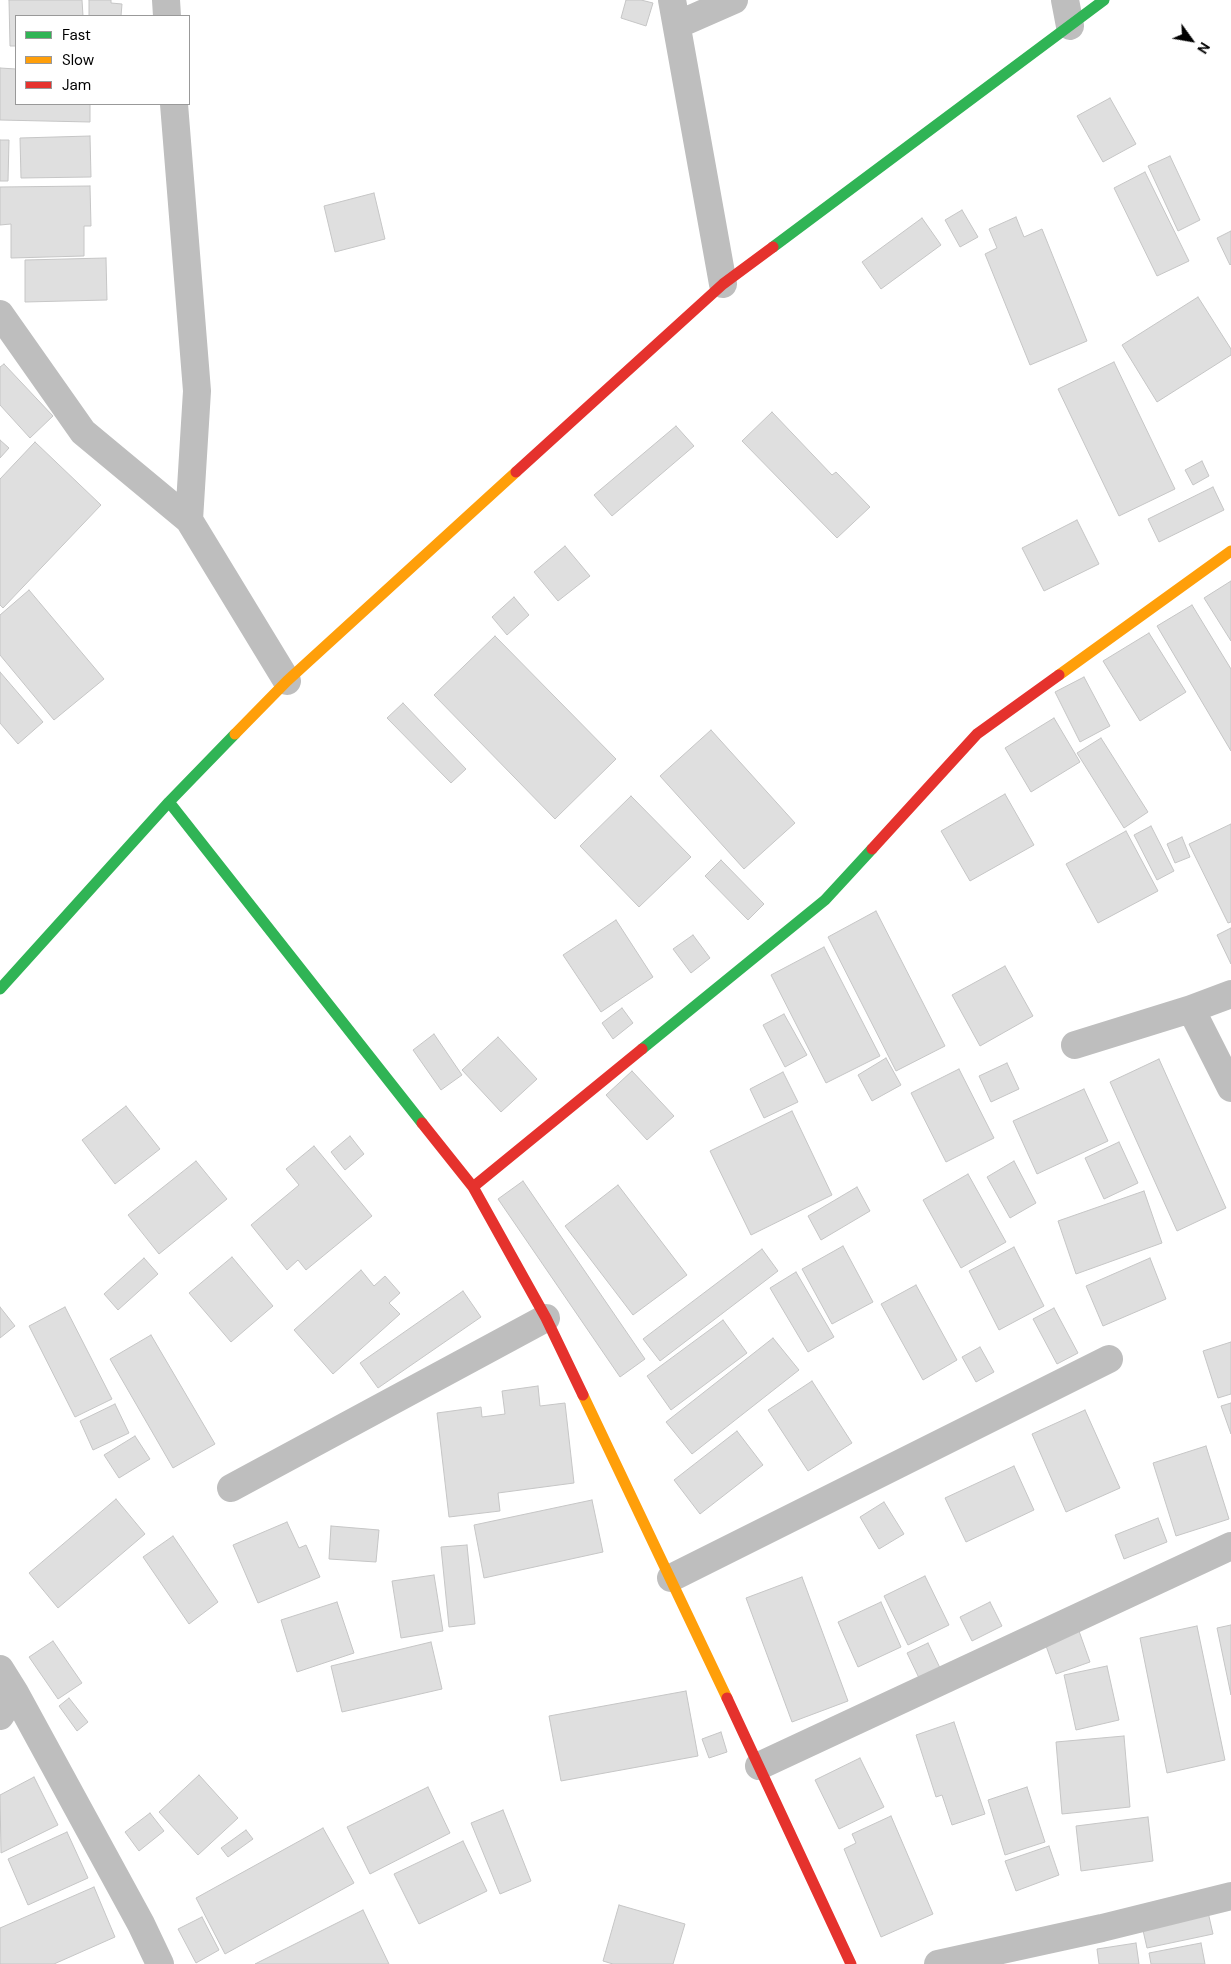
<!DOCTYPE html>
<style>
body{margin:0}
#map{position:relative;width:1231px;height:1964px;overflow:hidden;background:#fff;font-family:"DM Sans",sans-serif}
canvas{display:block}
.legend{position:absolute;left:15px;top:15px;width:175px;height:90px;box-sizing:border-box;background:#fff;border:1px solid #999;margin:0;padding:6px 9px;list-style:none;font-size:15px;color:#000}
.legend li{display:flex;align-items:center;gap:10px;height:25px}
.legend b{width:25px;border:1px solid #999}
.north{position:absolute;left:1166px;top:15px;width:50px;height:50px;-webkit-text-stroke:4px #fff;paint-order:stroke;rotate:122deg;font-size:14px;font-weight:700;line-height:20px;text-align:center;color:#000}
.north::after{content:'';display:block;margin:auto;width:18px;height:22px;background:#000;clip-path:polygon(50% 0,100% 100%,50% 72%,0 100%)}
</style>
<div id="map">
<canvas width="1231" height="1964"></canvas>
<ul class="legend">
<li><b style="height:6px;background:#30b455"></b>Fast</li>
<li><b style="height:6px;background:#ff9f0a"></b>Slow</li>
<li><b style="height:6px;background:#e5322d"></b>Jam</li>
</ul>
<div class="north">N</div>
</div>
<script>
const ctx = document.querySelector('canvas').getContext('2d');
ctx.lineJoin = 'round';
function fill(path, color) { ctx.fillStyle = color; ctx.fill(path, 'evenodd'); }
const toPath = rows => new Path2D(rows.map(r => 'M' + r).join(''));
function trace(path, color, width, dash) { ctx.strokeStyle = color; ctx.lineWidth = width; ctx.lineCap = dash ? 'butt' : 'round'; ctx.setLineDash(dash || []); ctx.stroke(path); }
const building = toPath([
 [9,0,82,0,83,16,16,16,16,46,10,46,9,0],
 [89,0,111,0,111,3,122,4,121,16,89,16,89,0],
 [626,0,641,0,653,3,646,26,621,18,626,0],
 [0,68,16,69,16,104,90,104,90,122,0,120,0,68],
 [1110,98,1136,144,1103,162,1077,116,1110,98],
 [90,136,91,177,21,178,20,138,90,136],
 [0,140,9,140,8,181,0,181,0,140],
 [1170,156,1200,220,1178,231,1148,166,1170,156],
 [1145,172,1189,261,1157,276,1114,188,1145,172],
 [90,186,91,226,84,226,84,256,11,258,11,224,0,225,0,187,90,186],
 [374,193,385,239,335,252,324,206,374,193],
 [962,210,978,237,960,247,945,220,962,210],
 [1016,217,1024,237,1042,229,1087,341,1030,365,985,254,997,248,989,229,1016,217],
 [922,218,941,245,881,289,862,262,922,218],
 [1231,231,1231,264,1230,265,1217,238,1231,231],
 [106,258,107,300,25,302,25,260,106,258],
 [1198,297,1231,349,1231,355,1157,402,1122,345,1198,297],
 [1114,362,1175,489,1119,516,1058,389,1114,362],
 [4,364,53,416,30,438,0,405,0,367,4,364],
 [772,412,832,475,836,472,870,507,837,538,742,441,772,412],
 [676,426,694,446,612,516,594,495,676,426],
 [0,440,9,448,0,458,0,440],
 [35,442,101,505,3,608,0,605,0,479,35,442],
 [1202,461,1209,476,1193,485,1185,470,1202,461],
 [1213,487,1224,510,1159,542,1148,519,1213,487],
 [1077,520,1099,564,1044,591,1022,548,1077,520],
 [565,546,590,576,558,601,534,572,565,546],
 [1231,581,1231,641,1204,598,1231,581],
 [29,590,104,679,54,720,0,655,0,615,29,590],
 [514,597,529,615,507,635,492,617,514,597],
 [1192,605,1231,669,1231,751,1157,626,1192,605],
 [1149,633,1186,692,1140,721,1103,661,1149,633],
 [495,636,616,759,555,819,434,695,495,636],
 [0,672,43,722,18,744,0,723,0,672],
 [1084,677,1110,726,1080,742,1055,692,1084,677],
 [403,703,466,769,451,783,387,718,403,703],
 [1054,718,1080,762,1031,792,1005,748,1054,718],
 [711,730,795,823,744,869,660,776,711,730],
 [1101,738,1148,812,1124,828,1077,753,1101,738],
 [1005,794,1034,845,970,881,941,831,1005,794],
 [631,796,691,857,639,907,580,846,631,796],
 [1231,824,1231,922,1228,923,1189,844,1231,824],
 [1151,826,1174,871,1157,880,1134,835,1151,826],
 [1126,831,1158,891,1098,923,1066,864,1126,831],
 [1182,837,1190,857,1175,863,1167,844,1182,837],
 [721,860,764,904,748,920,705,876,721,860],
 [876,911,945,1046,896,1071,828,937,876,911],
 [616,920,653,977,601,1012,563,955,616,920],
 [1231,928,1231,964,1217,935,1231,928],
 [693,935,710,958,691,973,673,949,693,935],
 [824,947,880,1056,826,1083,771,975,824,947],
 [1005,966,1033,1016,980,1046,952,995,1005,966],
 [622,1008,633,1023,613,1039,602,1023,622,1008],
 [784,1014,807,1055,785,1067,763,1025,784,1014],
 [434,1034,462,1075,441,1090,413,1050,434,1034],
 [498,1037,537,1079,501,1112,462,1070,498,1037],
 [886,1058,901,1085,872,1101,858,1075,886,1058],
 [1159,1059,1226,1208,1177,1231,1110,1082,1159,1059],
 [1007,1063,1019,1089,991,1102,979,1076,1007,1063],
 [959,1069,994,1138,946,1162,911,1093,959,1069],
 [632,1071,674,1116,647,1140,606,1095,632,1071],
 [783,1072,798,1102,764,1118,750,1089,783,1072],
 [1084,1089,1108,1141,1037,1174,1013,1121,1084,1089],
 [126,1106,160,1149,115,1184,82,1140,126,1106],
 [792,1111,832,1195,751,1235,710,1151,792,1111],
 [350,1136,364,1154,345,1170,331,1152,350,1136],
 [1119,1142,1138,1183,1104,1199,1085,1158,1119,1142],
 [314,1146,372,1216,306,1270,298,1260,287,1270,251,1225,299,1185,286,1169,314,1146],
 [196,1161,227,1199,159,1254,128,1215,196,1161],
 [1014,1161,1036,1203,1010,1218,987,1177,1014,1161],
 [968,1174,1006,1242,961,1268,923,1200,968,1174],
 [523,1181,645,1359,620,1377,498,1199,523,1181],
 [618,1185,687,1275,633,1315,565,1226,618,1185],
 [857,1187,870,1211,821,1240,808,1216,857,1187],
 [1144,1191,1162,1243,1076,1274,1058,1221,1144,1191],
 [843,1246,873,1302,832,1324,802,1269,843,1246],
 [1014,1247,1044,1306,999,1330,969,1271,1014,1247],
 [762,1249,778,1271,660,1361,643,1339,762,1249],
 [232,1257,273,1306,231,1342,189,1293,232,1257],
 [144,1258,158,1274,118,1310,104,1294,144,1258],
 [1150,1258,1166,1299,1103,1326,1086,1286,1150,1258],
 [361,1270,374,1286,385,1276,400,1293,389,1303,400,1314,333,1374,294,1330,361,1270],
 [796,1272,834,1337,808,1352,770,1288,796,1272],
 [916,1285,957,1360,923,1380,881,1304,916,1285],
 [463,1291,481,1317,378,1388,360,1363,463,1291],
 [0,1307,15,1326,0,1338,0,1307],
 [65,1307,112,1399,75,1417,29,1326,65,1307],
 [1054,1308,1078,1353,1057,1364,1033,1319,1054,1308],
 [723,1320,747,1353,671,1410,647,1376,723,1320],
 [151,1335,215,1444,173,1468,110,1359,151,1335],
 [773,1338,799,1370,692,1454,666,1422,773,1338],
 [1231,1342,1231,1394,1218,1398,1203,1351,1231,1342],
 [980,1347,994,1372,976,1382,962,1357,980,1347],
 [812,1381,852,1443,808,1471,768,1410,812,1381],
 [538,1386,540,1406,565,1403,574,1483,498,1493,500,1511,449,1517,437,1413,481,1407,482,1417,505,1414,502,1391,538,1386],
 [1231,1403,1231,1434,1221,1406,1231,1403],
 [115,1404,129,1433,93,1450,80,1421,115,1404],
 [1085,1410,1120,1488,1066,1512,1032,1434,1085,1410],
 [737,1431,763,1465,700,1514,674,1480,737,1431],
 [135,1436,150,1459,119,1478,104,1455,135,1436],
 [1206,1446,1229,1519,1176,1536,1153,1463,1206,1446],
 [1014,1466,1034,1510,966,1542,945,1498,1014,1466],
 [116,1499,145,1534,58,1608,29,1573,116,1499],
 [592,1500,603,1552,484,1578,474,1525,592,1500],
 [884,1502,904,1534,879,1549,860,1517,884,1502],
 [1158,1518,1167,1542,1124,1559,1115,1535,1158,1518],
 [287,1522,299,1548,306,1545,320,1577,258,1603,233,1545,287,1522],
 [331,1526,379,1530,376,1562,329,1559,331,1526],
 [173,1536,218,1602,189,1624,143,1557,173,1536],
 [467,1545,475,1624,449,1627,441,1547,467,1545],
 [434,1575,443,1631,401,1638,392,1581,434,1575],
 [925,1576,949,1625,908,1645,884,1596,925,1576],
 [802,1577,848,1701,792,1722,746,1598,802,1577],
 [337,1602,354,1653,297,1672,281,1620,337,1602],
 [881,1602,901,1647,858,1667,838,1622,881,1602],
 [990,1602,1002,1626,972,1641,960,1617,990,1602],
 [1231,1625,1231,1695,1217,1628,1231,1625],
 [1197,1626,1225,1760,1167,1773,1140,1638,1197,1626],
 [1079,1631,1090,1662,1056,1674,1045,1643,1079,1631],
 [53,1641,82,1683,58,1699,29,1657,53,1641],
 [431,1642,442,1689,342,1712,331,1666,431,1642],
 [928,1643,941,1670,920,1680,907,1653,928,1643],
 [1107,1666,1119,1720,1076,1730,1064,1675,1107,1666],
 [686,1691,698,1756,561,1781,549,1716,686,1691],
 [69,1698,88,1722,77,1731,59,1706,69,1698],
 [954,1722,985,1814,952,1825,942,1795,936,1797,916,1735,954,1722],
 [721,1732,727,1752,709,1758,702,1739,721,1732],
 [1124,1736,1130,1807,1062,1814,1056,1742,1124,1736],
 [860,1758,884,1807,839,1829,815,1780,860,1758],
 [199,1775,238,1818,198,1855,159,1812,199,1775],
 [34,1777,58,1825,1,1853,0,1795,34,1777],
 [428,1787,450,1833,370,1874,347,1827,428,1787],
 [1027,1787,1045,1842,1005,1855,988,1800,1027,1787],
 [503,1810,531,1881,500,1894,471,1823,503,1810],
 [150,1813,164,1831,139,1851,125,1832,150,1813],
 [891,1816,933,1914,881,1937,844,1849,856,1843,852,1834,891,1816],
 [1148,1817,1153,1861,1081,1871,1076,1826,1148,1817],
 [323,1828,354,1883,225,1954,196,1898,323,1828],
 [246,1830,253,1839,228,1857,221,1848,246,1830],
 [67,1832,88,1878,28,1905,8,1859,67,1832],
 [463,1841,487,1891,419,1924,394,1874,463,1841],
 [1049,1846,1059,1875,1016,1891,1005,1861,1049,1846],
 [94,1887,115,1937,54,1964,0,1964,0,1928,94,1887],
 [619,1905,685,1924,673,1964,613,1964,603,1961,619,1905],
 [363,1910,389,1964,255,1964,363,1910],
 [1208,1912,1213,1934,1147,1948,1142,1926,1208,1912],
 [202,1917,219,1950,196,1963,178,1929,202,1917],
 [1136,1943,1139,1964,1099,1964,1097,1949,1136,1943],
 [1201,1943,1205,1964,1151,1964,1149,1953,1201,1943]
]);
fill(building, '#dfdfdf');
trace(building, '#c6c6c6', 1);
trace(toPath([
 [166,0,167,16],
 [672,0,723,284],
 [1065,0,1070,26],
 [677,25,734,0],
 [174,104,197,391,189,520],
 [0,314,83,432,189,520,287,681],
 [1191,1009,1231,1088],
 [1075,1045,1191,1009,1231,994],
 [231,1488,546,1318],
 [671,1578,1109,1359],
 [0,1669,15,1693,141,1924,160,1964],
 [0,1716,15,1693],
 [759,1766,1231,1546],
 [938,1964,1102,1928,1231,1896]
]), '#bebebe', 28);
trace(toPath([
 [773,247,1104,0],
 [169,802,422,1123],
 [0,989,169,802,235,734],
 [642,1049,825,900,872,849]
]), '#30b455', 11);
trace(toPath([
 [1059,675,1231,551],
 [235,734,287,681,516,472],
 [583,1395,727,1698]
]), '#ff9f0a', 11);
trace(toPath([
 [516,472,723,284,773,247],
 [872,849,977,734,1059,675],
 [422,1123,473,1187,546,1318,583,1395],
 [473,1187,642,1049],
 [727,1698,851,1964]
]), '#e5322d', 11);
</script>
